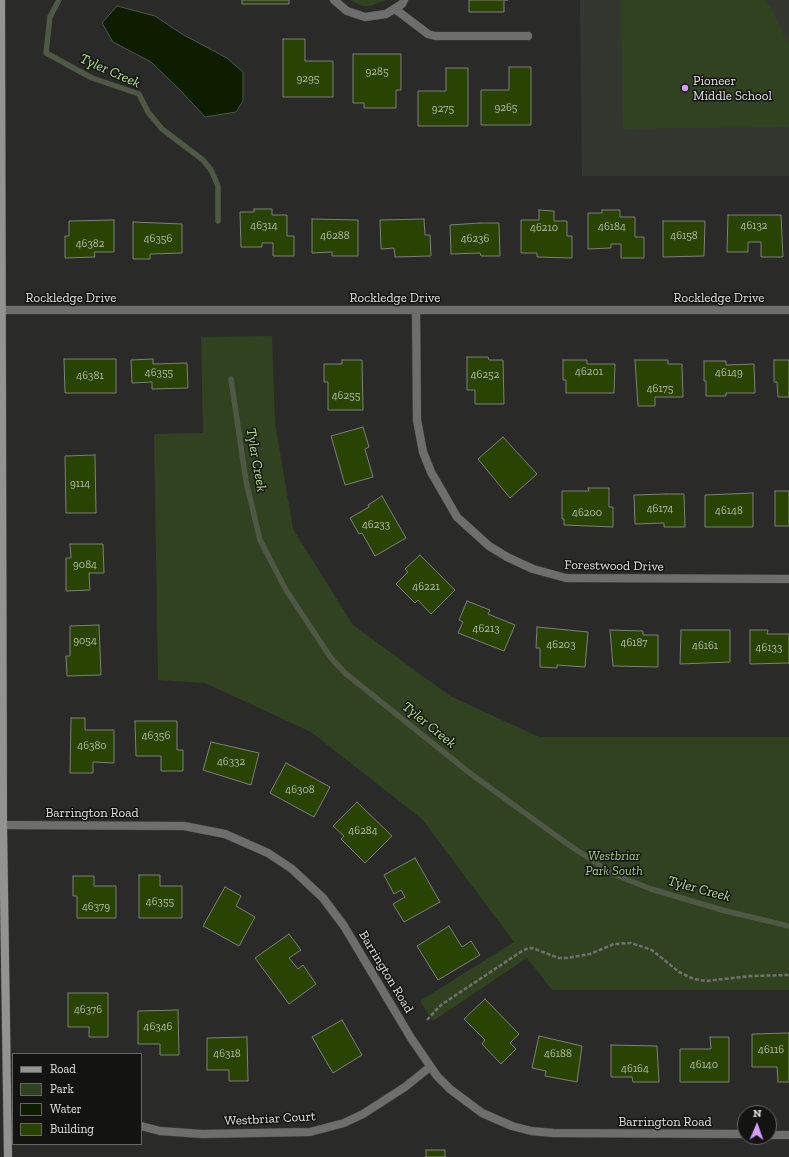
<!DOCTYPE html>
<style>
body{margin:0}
#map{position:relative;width:789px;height:1157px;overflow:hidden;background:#2a2b29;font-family:"Zilla Slab",serif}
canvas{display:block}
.legend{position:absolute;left:12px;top:1053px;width:130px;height:92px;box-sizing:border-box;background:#131312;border:1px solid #666665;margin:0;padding:5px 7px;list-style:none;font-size:12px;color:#e2e3e1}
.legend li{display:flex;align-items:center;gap:8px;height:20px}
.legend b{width:20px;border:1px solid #666665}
.north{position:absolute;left:737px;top:1105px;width:40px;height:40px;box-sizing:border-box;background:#131312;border:1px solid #666665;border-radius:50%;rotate:2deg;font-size:11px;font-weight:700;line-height:16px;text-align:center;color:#e2e3e1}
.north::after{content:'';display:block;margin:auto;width:14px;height:18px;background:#d59cfb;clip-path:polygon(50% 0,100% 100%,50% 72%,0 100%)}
</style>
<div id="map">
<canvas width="789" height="1157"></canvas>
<ul class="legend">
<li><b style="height:5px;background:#939492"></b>Road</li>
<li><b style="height:11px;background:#314220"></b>Park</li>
<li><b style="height:11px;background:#0e1d00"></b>Water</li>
<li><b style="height:11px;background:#294402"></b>Building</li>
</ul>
<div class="north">N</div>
</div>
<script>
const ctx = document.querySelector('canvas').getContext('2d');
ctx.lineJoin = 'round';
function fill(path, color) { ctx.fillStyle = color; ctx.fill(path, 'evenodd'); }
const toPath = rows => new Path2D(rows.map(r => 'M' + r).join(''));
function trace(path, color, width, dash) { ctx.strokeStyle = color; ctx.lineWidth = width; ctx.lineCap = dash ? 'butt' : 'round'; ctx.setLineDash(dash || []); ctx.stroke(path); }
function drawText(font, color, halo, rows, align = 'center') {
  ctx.font = font + ' "Zilla Slab",serif'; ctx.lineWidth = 3; ctx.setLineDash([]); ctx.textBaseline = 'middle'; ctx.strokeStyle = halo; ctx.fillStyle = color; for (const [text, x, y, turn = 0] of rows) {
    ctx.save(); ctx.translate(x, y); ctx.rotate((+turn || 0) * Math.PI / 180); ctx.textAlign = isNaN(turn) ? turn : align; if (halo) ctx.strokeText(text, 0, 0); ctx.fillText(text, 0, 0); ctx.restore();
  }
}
fill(toPath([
 [580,0,789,0,789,176,582,176]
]), '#333730');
fill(toPath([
 [350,0,387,0,370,6,362,6],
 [621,0,764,0,771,8,789,45,789,127,623,129],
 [272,336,275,423,293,529,353,625,450,696,539,737,789,737,789,990,552,990,527,958,433,1021,420,1001,514,942,422,819,311,732,205,683,158,680,154,434,203,433,201,337]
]), '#314220');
const water = toPath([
 [117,6,155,16,182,34,227,58,243,72,243,101,236,112,205,117,180,90,151,62,113,42,102,23,117,6]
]);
fill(water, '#0e1d00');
trace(water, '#4e5844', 1);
trace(toPath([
 [59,0,50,17,46,53,92,78,139,94,148,112,162,129,203,160,211,170,218,186,218,221],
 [231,379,246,481,260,540,286,590,331,658,345,673,471,774,569,845,613,874,651,889,722,910,789,926]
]), '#4e5844', 5.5);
const building = toPath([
 [242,0,289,0,289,4,242,4,242,0],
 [469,0,508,0,504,0,504,12,469,12,469,0],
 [283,39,305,39,305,61,333,61,333,97,283,97,283,39],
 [353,54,401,54,401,90,396,90,396,108,364,108,364,103,353,103,353,54],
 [509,67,531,67,531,125,481,125,481,90,509,90,509,67],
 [446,68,468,68,468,126,418,126,418,91,446,91,446,68],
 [254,209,272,209,272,215,287,215,287,236,294,236,294,256,273,256,273,243,262,243,262,247,241,247,240,212,254,212,254,209],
 [539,210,554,211,554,221,567,221,567,236,572,236,572,258,537,257,537,253,521,253,521,220,539,220,539,210],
 [602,210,620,210,620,217,635,217,635,237,644,237,644,258,621,258,621,244,611,244,611,248,588,249,588,213,602,213,602,210],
 [728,215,781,215,783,257,761,257,761,242,748,242,748,252,727,252,728,215],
 [312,219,358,220,358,256,332,256,332,252,312,253,312,219],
 [424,219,425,235,430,235,431,256,395,257,394,248,381,249,380,220,424,219],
 [114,220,114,252,94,252,95,257,65,258,65,236,69,236,69,221,114,220],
 [663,221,705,221,704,256,663,257,663,221],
 [133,222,182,224,182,253,150,254,150,259,133,259,133,222],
 [480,223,499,223,500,256,481,256,480,253,451,254,450,225,480,223],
 [467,357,488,357,489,360,503,360,504,404,475,404,475,390,467,390,467,357],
 [64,359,116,359,116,393,65,393,64,359],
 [153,359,153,364,187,363,188,388,152,389,152,382,132,383,131,360,153,359],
 [342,360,362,360,363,410,328,410,328,382,324,382,324,364,342,364,342,360],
 [563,360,587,360,587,364,615,364,614,393,566,393,566,380,563,380,563,360],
 [635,360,668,360,668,364,682,364,683,397,655,397,655,406,638,406,635,360],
 [774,360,789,360,789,397,778,397,777,382,774,382,774,360],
 [704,361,726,361,726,365,754,364,755,393,726,393,726,396,706,396,706,381,704,381,704,361],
 [363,427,369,447,365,449,373,477,345,485,331,436,363,427],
 [503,437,537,474,510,498,478,459,503,437],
 [95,455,96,513,66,513,65,456,95,455],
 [588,488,609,488,609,507,613,507,613,527,564,525,564,519,562,519,562,491,589,491,588,488],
 [775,491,789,491,789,526,775,526,775,491],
 [753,493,753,527,705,527,705,495,753,493],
 [666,494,684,494,685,527,664,527,664,523,635,524,634,495,666,494],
 [382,496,406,538,375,556,362,533,359,534,350,518,369,507,368,505,382,496],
 [70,544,103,544,104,573,89,573,90,590,66,591,66,558,71,558,70,544],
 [420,555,455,590,431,614,418,600,415,603,396,584,408,572,405,569,420,555],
 [467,601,490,610,488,614,515,625,504,651,458,633,463,622,459,620,467,601],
 [99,625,101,675,67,676,66,656,70,656,70,626,99,625],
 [537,627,588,632,585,667,557,665,557,668,540,667,540,648,536,648,537,627],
 [610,630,643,631,643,635,658,635,658,667,613,666,610,630],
 [681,630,730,630,730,662,680,664,681,630],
 [750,630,768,630,767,634,789,634,789,663,750,664,750,630],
 [71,718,85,718,85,730,114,730,114,763,93,762,93,773,70,773,71,718],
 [135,721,177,721,177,750,183,750,183,771,161,771,161,756,136,756,135,721],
 [211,742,259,753,251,785,203,770,211,742],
 [286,763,330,787,314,817,270,793,286,763],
 [357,802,392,836,365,863,341,839,344,836,333,826,357,802],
 [415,858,440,902,404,922,393,904,405,897,401,890,394,894,384,875,415,858],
 [139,875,160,875,160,886,182,886,182,918,139,918,139,875],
 [73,876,94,876,94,886,116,886,116,918,77,918,77,896,73,896,73,876],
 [225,887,241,896,236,906,255,917,239,946,203,926,225,887],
 [449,926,462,947,471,941,480,955,438,980,417,946,449,926],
 [289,934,301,950,289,958,298,969,303,965,316,984,289,1004,255,958,289,934],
 [68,993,108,993,108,1037,89,1037,89,1027,68,1027,68,993],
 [485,999,519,1034,510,1043,516,1049,501,1064,482,1044,485,1040,464,1019,485,999],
 [178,1010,179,1055,160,1055,160,1044,138,1044,138,1011,178,1010],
 [342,1020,362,1055,333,1073,312,1037,342,1020],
 [789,1033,789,1082,778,1082,777,1067,752,1067,752,1034,789,1033],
 [539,1036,582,1046,577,1082,545,1076,546,1071,532,1068,539,1036],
 [247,1037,248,1081,229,1081,229,1070,207,1070,207,1038,247,1037],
 [710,1037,729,1037,729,1082,680,1082,680,1049,711,1049,710,1037],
 [611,1045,657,1046,659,1082,633,1082,632,1077,611,1077,611,1045],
 [426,1150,445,1150,445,1157,426,1157,426,1150]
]);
fill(building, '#294402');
trace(building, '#7d7f7c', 1);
const street = toPath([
 [334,0,347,11,365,17,386,14,402,4,404,0],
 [395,9,428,34,435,36,528,36],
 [1,310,789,310],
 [416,310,417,420,423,452,431,472,457,517,489,546,507,557,533,569,566,578,789,579],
 [0,825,184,826,225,834,268,853,292,869,323,898,344,926,411,1038,437,1076,450,1089,482,1113,512,1126,531,1131,553,1133,745,1134],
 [141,1126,160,1131,202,1134,310,1132,344,1123,363,1114,405,1087,430,1067],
 [769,1135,789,1135]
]);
const secondary = toPath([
 [1,0,3,825,8,1157]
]);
trace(street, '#474846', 9);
trace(secondary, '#474846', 9);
trace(toPath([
 [427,1020,441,1005,519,953,526,949,532,948,559,958,567,958,590,954,614,944,631,943,652,950,679,972,694,979,706,981,751,976,789,975]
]), '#717270', 2.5, [4, 2]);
trace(street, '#6d6e6d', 8);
trace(secondary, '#939492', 8);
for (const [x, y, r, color] of [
 [685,88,4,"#d59cfb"]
]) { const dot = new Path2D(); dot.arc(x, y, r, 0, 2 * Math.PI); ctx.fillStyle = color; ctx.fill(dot); trace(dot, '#131312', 1.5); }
drawText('11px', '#b4bba9', null, [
 ["9285",377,72],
 ["9295",308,79],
 ["9265",506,108],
 ["9275",443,109],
 ["46314",264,226],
 ["46132",754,226],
 ["46184",612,227],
 ["46210",544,228],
 ["46288",335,236],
 ["46158",684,236],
 ["46356",158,239],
 ["46236",475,239],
 ["46382",90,244],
 ["46201",589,372],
 ["46355",159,373],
 ["46149",729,373],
 ["46252",485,375],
 ["46381",90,376],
 ["46175",660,389],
 ["46255",346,396],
 ["9114",80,484],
 ["46174",660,509],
 ["46148",729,511],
 ["46200",587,513],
 ["46233",376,525],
 ["9084",85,565],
 ["46221",426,587],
 ["46213",486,629],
 ["9054",85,641],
 ["46187",634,643],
 ["46203",561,645],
 ["46161",705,646],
 ["46133",769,648],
 ["46356",156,736],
 ["46380",92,746],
 ["46332",231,762],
 ["46308",300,790],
 ["46284",363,831],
 ["46355",160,902],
 ["46379",96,907],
 ["46376",88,1010],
 ["46346",158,1027],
 ["46116",771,1050],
 ["46318",227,1054],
 ["46188",558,1054],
 ["46140",704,1065],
 ["46164",635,1069]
]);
drawText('13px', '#e2e3e1', '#131312', [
 ["Pioneer",693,81],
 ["Middle School",693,96]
], 'left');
drawText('13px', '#e2e3e1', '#131312', [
 ["Rockledge Drive",71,298],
 ["Rockledge Drive",395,298],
 ["Rockledge Drive",719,298],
 ["Forestwood Drive",614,566,1],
 ["Barrington Road",92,813],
 ["Barrington Road",386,972,59],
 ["Westbriar Court",270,1119,-3],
 ["Barrington Road",665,1122]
]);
drawText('italic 13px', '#a4d17a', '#131312', [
 ["Westbriar",614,856],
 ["Park South",614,871]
]);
drawText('italic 14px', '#b7e58d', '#131312', [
 ["Tyler Creek",110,71,24],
 ["Tyler Creek",256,460,80],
 ["Tyler Creek",429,725,39],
 ["Tyler Creek",699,889,15]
]);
</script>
